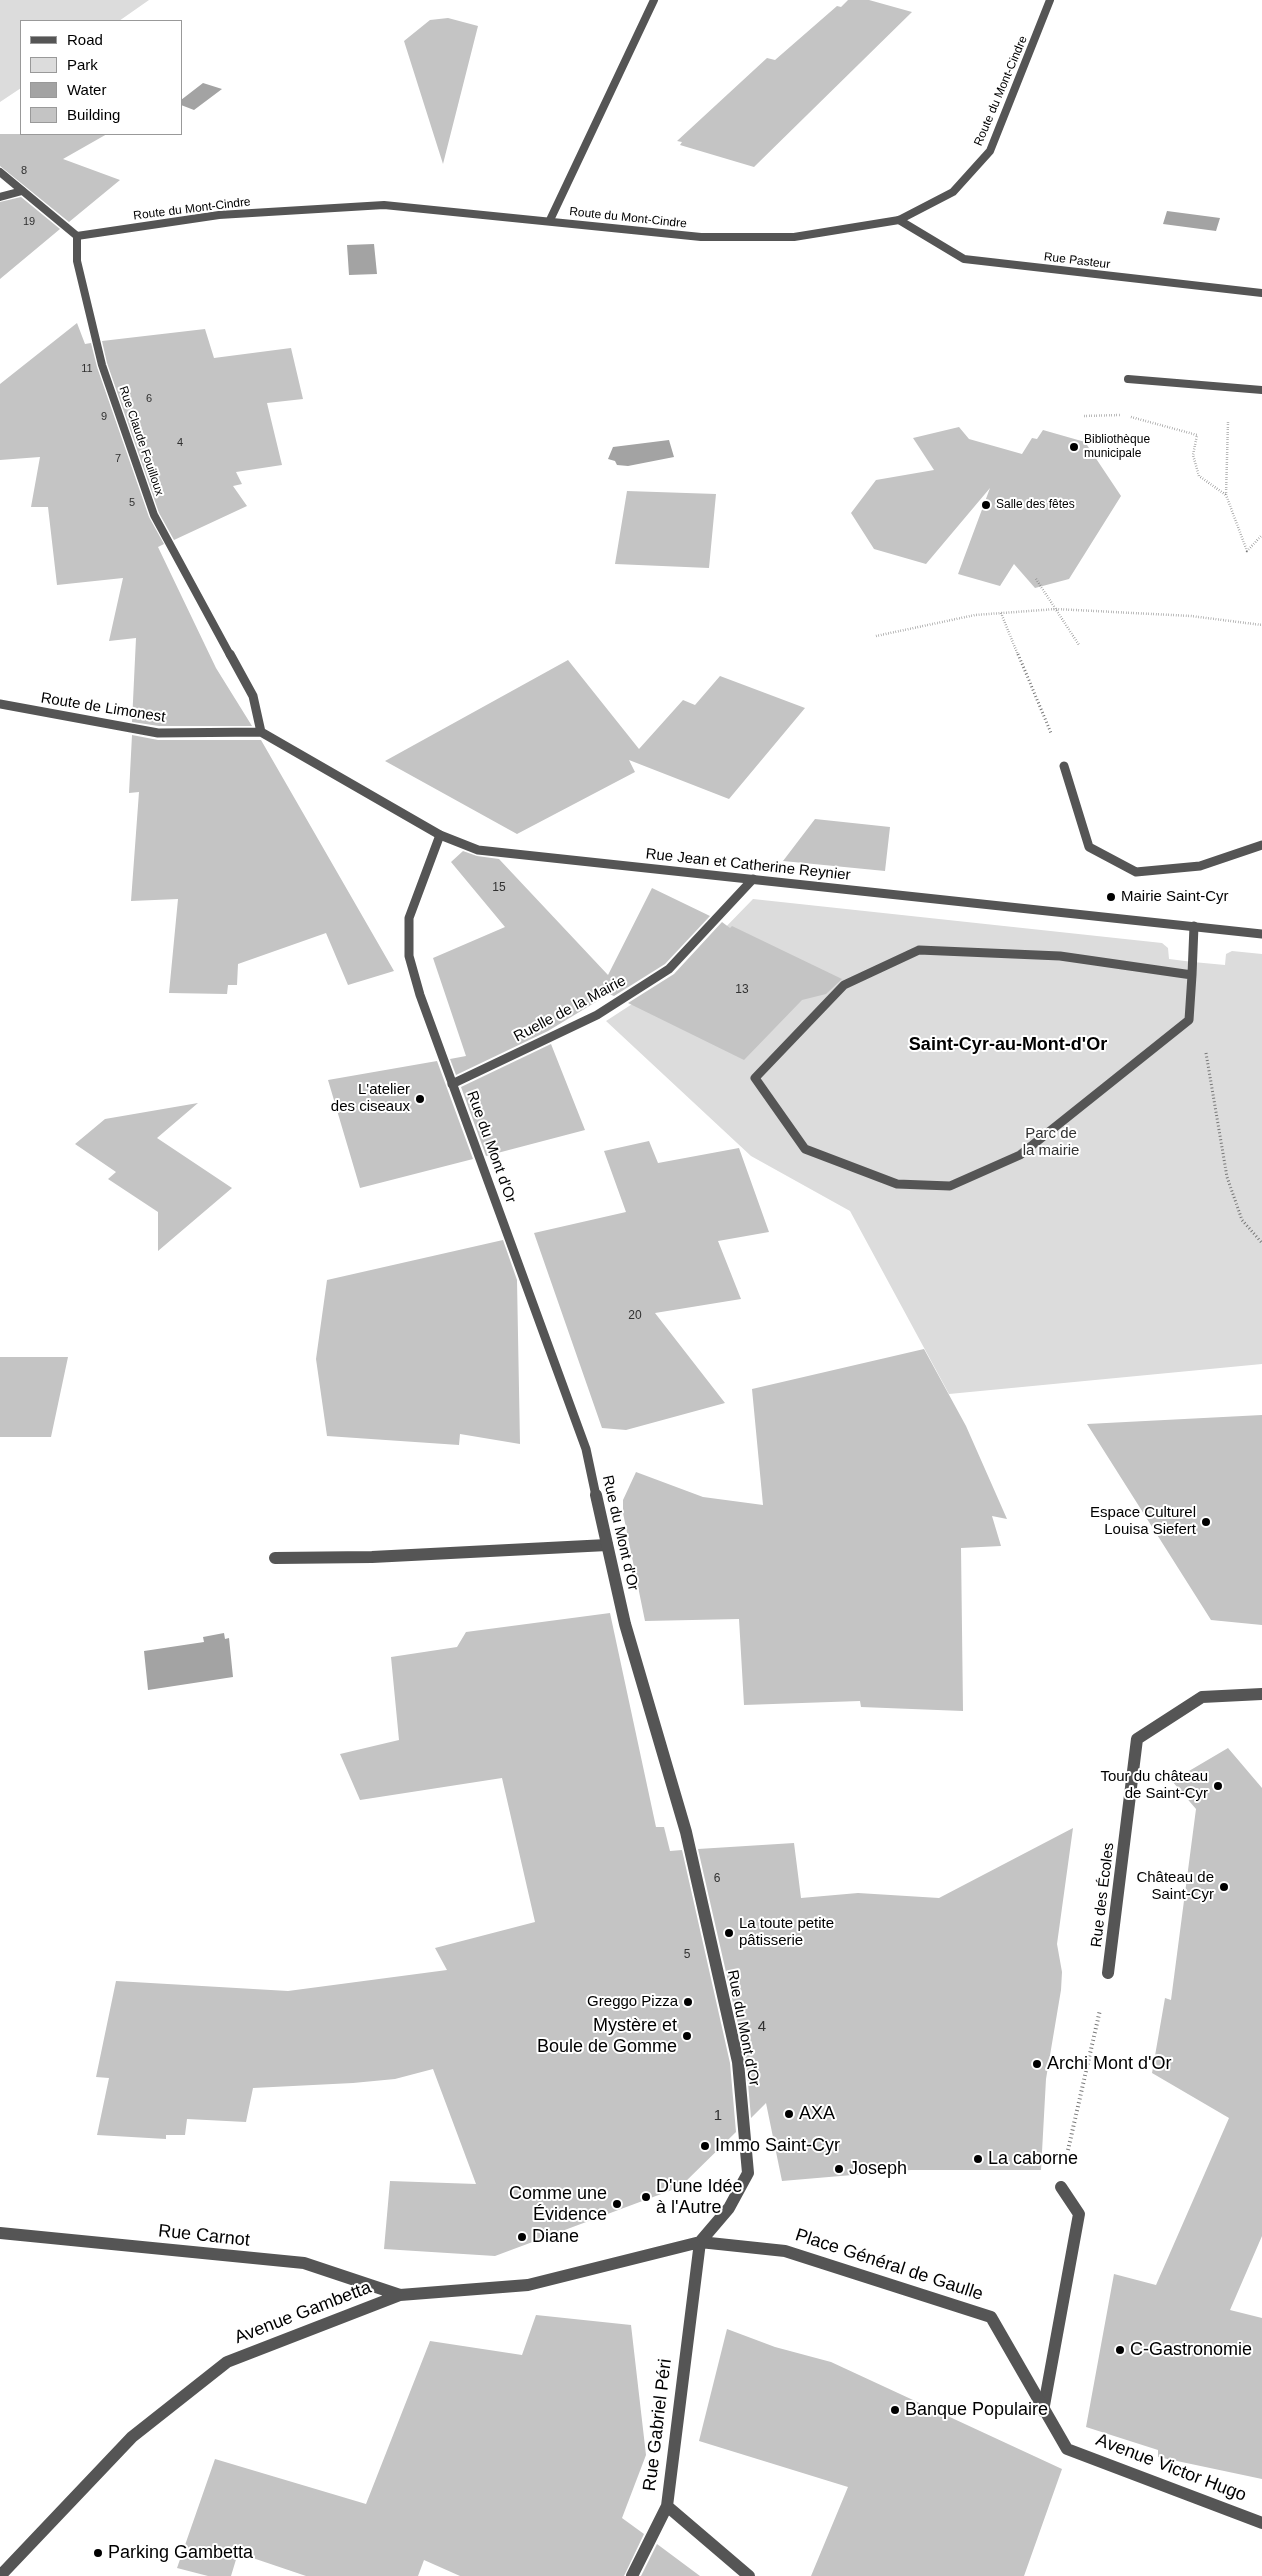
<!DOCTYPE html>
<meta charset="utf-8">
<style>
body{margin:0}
#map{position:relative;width:1262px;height:2576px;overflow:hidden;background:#fff;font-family:Helvetica,sans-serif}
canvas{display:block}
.legend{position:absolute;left:20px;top:20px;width:162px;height:115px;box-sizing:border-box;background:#fff;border:1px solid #999;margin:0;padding:6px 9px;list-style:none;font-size:15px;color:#000}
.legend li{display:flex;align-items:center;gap:10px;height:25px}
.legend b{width:25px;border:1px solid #999}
</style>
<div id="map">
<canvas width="1262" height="2576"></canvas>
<ul class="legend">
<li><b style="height:6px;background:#555"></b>Road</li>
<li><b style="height:14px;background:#dcdcdc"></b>Park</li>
<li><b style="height:14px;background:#a3a3a3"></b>Water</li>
<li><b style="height:14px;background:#c4c4c4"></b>Building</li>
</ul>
</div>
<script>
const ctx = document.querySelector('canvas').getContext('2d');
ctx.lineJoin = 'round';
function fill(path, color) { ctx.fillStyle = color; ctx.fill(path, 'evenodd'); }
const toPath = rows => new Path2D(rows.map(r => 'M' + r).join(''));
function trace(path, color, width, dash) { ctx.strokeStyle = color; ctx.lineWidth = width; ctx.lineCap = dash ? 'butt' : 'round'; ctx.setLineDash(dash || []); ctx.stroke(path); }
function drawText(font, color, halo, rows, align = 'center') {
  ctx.font = font + ' Helvetica,sans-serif'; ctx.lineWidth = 4; ctx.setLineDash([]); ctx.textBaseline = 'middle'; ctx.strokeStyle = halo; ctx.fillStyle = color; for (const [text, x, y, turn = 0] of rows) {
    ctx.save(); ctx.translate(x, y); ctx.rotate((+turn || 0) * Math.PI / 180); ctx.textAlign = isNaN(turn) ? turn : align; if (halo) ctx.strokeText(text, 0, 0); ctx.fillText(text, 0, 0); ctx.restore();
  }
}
fill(toPath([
 [0,0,149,0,119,21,21,21,21,88,0,102],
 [753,899,1162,943,1168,948,1169,959,1193,962,1225,965,1226,954,1232,951,1262,954,1262,1364,949,1394,850,1211,751,1156,606,1021,683,971]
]), '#dcdcdc');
fill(toPath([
 [203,83,222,89,194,110,181,105,181,100],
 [1167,211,1220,218,1216,231,1163,224],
 [374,244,377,274,349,275,347,245],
 [669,440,674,457,628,466,617,465,615,461,608,459,613,447],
 [224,1633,225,1639,229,1638,233,1677,148,1690,144,1651,204,1642,203,1637]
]), '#a3a3a3');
fill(toPath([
 [848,0,869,0,912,12,754,167,680,145,682,142,677,141,767,58,775,60,837,6,841,7],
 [448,18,478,26,443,164,404,41,430,20],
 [0,134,107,134,63,159,120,180,69,222,0,166],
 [21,197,60,229,0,279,0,202],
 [77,323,85,344,91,343,97,367,149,517,164,544,158,547,216,668,252,726,159,726,132,722,136,638,109,641,123,578,57,585,48,507,31,507,40,457,0,460,0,384],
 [205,329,214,358,291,348,303,399,267,403,282,465,236,472,242,484,233,486,247,506,174,540,159,513,107,363,102,341],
 [959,427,969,439,1022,454,1032,438,1037,439,1043,430,1085,442,1121,496,1069,579,1035,588,1014,564,1000,586,958,574,990,488,926,564,874,549,851,513,876,480,934,470,913,438],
 [627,491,716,494,709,568,615,564],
 [568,660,639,749,683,700,695,705,720,676,805,708,729,799,629,760,635,772,517,834,385,761],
 [132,735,158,740,261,740,394,971,348,985,326,933,238,964,237,985,228,985,227,994,169,993,178,899,131,901,139,792,129,793],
 [815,819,890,827,885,871,783,861],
 [463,851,477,856,499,859,608,975,652,888,710,916,665,964,614,996,609,994,548,1031,456,1075,450,1059,466,1056,433,958,505,927,451,862],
 [722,922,730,928,732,926,842,979,826,994,802,1000,744,1060,628,1003,674,974],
 [551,1044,585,1130,486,1156,461,1087],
 [437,1061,473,1159,360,1188,328,1080],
 [198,1103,157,1138,232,1188,158,1251,158,1212,108,1179,116,1172,75,1144,105,1119],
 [649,1141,658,1163,739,1148,769,1232,718,1241,741,1299,655,1313,725,1403,626,1430,602,1428,534,1233,626,1212,604,1151],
 [503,1240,517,1280,520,1444,460,1434,459,1445,327,1436,316,1359,327,1280],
 [924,1349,966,1426,1007,1519,992,1516,1001,1546,961,1548,963,1711,861,1707,860,1701,744,1705,739,1619,645,1621,623,1513,623,1500,636,1472,703,1497,763,1505,752,1389],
 [0,1357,68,1357,51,1437,0,1437],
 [1262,1415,1262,1625,1211,1620,1087,1424],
 [610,1613,656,1827,664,1827,670,1851,682,1850,730,2063,736,2132,680,2187,495,2256,384,2249,390,2181,476,2184,433,2069,395,2079,353,2083,253,2088,246,2122,187,2119,185,2135,166,2135,166,2139,97,2135,109,2078,96,2077,116,1981,288,1991,447,1970,435,1948,535,1922,502,1778,360,1800,340,1754,399,1740,391,1657,457,1647,466,1632],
 [1228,1748,1262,1788,1262,2236,1230,2310,1262,2318,1262,2479,1158,2457,1158,2450,1086,2427,1114,2274,1156,2285,1229,2118,1152,2073,1165,1998,1171,2000,1196,1809,1172,1781],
 [1073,1828,1057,1944,1062,1972,1061,1990,1046,2079,1041,2170,911,2170,782,2181,766,2103,751,2118,746,2060,698,1849,794,1843,801,1898,858,1893,939,1898],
 [536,2315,631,2325,646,2455,622,2518,644,2534,624,2576,460,2576,424,2560,418,2576,306,2576,238,2553,231,2576,208,2576,177,2568,215,2459,366,2504,430,2341,522,2355],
 [727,2329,775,2347,831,2362,1062,2469,1024,2576,811,2576,848,2487,699,2441],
 [657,2544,700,2576,641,2576]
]), '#c4c4c4');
trace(toPath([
 [1084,416,1120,415],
 [1131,417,1197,435,1193,455,1199,476,1226,495],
 [1228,422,1226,495,1247,551,1262,535],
 [1036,579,1079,645],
 [1001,613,1018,655],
 [876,636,975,615,1056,609,1191,616,1262,625]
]), '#777', 2.5, [0.5, 2]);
trace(toPath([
 [1018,654,1051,733],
 [1206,1053,1227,1177,1242,1220,1262,1243]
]), '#777', 3, [1, 2.5]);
trace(toPath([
 [1068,2150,1100,2010]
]), '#777', 4, [1, 3]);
trace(toPath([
 [0,197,22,191],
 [1128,379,1262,390]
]), '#555', 8);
trace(toPath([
 [1064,766,1089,847,1136,872,1200,866,1262,845],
 [919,950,1060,956,1192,975,1189,1020,1020,1155,950,1186,897,1184,805,1149,755,1078,844,985,919,950],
 [1192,975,1194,926],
 [452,1084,597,1015,669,969,753,879]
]), '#555', 9);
trace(toPath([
 [275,1558,372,1557,607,1545]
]), '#555', 12);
trace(toPath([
 [1043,2411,1079,2214,1061,2187]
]), '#555', 12);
trace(toPath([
 [0,172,77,236],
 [550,220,654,0],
 [899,220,964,259,1262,293]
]), '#555', 8);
trace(toPath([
 [440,835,409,918,409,956,420,995,586,1449,596,1496]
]), '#555', 9);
trace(toPath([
 [596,1495,625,1624,686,1832,738,2062,748,2173,729,2208,700,2242],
 [1108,1973,1137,1739,1202,1697,1262,1694],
 [0,2233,304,2263,400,2295],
 [667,2506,749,2576],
 [0,2576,132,2437,227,2362,400,2295,528,2285,700,2242,785,2251,991,2317,1067,2449,1262,2523],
 [632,2576,667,2506,700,2242]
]), '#555', 12);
trace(toPath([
 [230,655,154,515,102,365,77,261,77,236,219,215,384,205,701,237,794,237,899,220,953,192,990,151,1050,0]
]), '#555', 8);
trace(toPath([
 [230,654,253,696,261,732],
 [0,704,158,733,261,732],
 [261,732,440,835,478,850,1262,934]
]), '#555', 9);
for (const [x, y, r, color] of [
 [1074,447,5,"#000"],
 [986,505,5,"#000"],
 [1111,897,5,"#000"],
 [420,1099,5,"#000"],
 [1206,1522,5,"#000"],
 [1218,1786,5,"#000"],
 [1224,1887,5,"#000"],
 [729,1933,5,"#000"],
 [688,2002,5,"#000"],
 [687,2036,5,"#000"],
 [1037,2064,5,"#000"],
 [789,2114,5,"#000"],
 [705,2146,5,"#000"],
 [978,2159,5,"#000"],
 [839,2169,5,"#000"],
 [646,2197,5,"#000"],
 [617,2204,5,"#000"],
 [522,2237,5,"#000"],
 [1120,2350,5,"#000"],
 [895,2410,5,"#000"],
 [98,2553,5,"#000"]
]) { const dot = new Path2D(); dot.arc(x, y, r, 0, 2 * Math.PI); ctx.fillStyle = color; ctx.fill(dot); trace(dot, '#fff', 2); }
drawText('11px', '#313131', null, [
 ["8",24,171],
 ["19",29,222],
 ["11",87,369],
 ["6",149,399],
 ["9",104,417],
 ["4",180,443],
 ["7",118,459],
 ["5",132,503]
]);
drawText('12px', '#000', '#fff', [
 ["Route du Mont-Cindre",1001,91,-67],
 ["Route du Mont-Cindre",192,209,-7],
 ["Route du Mont-Cindre",628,218,6],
 ["Rue Pasteur",1077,261,7],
 ["Rue Claude Fouilloux",141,441,71]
]);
drawText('12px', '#000', '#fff', [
 ["Bibliothèque",1084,440],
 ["municipale",1084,454],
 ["Salle des fêtes",996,505]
], 'left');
drawText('12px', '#313131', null, [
 ["15",499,888],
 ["13",742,990],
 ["20",635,1316],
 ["6",717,1879],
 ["5",687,1955]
]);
drawText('15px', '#000', '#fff', [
 ["Route de Limonest",103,708,9],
 ["Rue Jean et Catherine Reynier",748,865,6],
 ["Ruelle de la Mairie",570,1009,-28],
 ["Rue du Mont d'Or",491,1147,70],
 ["Rue du Mont d'Or",620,1533,77],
 ["Rue des Écoles",1103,1895,-83],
 ["Rue du Mont d'Or",743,2028,79]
]);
drawText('15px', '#000', '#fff', [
 ["Mairie Saint-Cyr",1121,897,"left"],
 ["L'atelier",410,1090],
 ["des ciseaux",410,1107],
 ["Espace Culturel",1196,1513],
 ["Louisa Siefert",1196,1530],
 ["Tour du château",1208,1777],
 ["de Saint-Cyr",1208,1794],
 ["Château de",1214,1878],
 ["Saint-Cyr",1214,1895],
 ["La toute petite",739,1924,"left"],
 ["pâtisserie",739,1941,"left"],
 ["Greggo Pizza",678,2002]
], 'right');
drawText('15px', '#333', '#fff', [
 ["Parc de",1051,1134],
 ["la mairie",1051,1151]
]);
drawText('15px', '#313131', null, [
 ["4",762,2027],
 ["1",718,2116]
]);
drawText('bold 18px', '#000', '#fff', [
 ["Saint-Cyr-au-Mont-d'Or",1008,1045]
]);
drawText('18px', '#000', '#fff', [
 ["Mystère et",677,2026,"right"],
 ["Boule de Gomme",677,2047,"right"],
 ["Archi Mont d'Or",1047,2064],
 ["AXA",799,2114],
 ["Immo Saint-Cyr",715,2146],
 ["La caborne",988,2159],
 ["Joseph",849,2169],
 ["D'une Idée",656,2187],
 ["à l'Autre",656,2208],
 ["Comme une",607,2194,"right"],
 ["Évidence",607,2215,"right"],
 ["Diane",532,2237],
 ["C-Gastronomie",1130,2350],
 ["Banque Populaire",905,2410],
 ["Parking Gambetta",108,2553]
], 'left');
drawText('18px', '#000', '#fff', [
 ["Rue Carnot",204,2236,6],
 ["Place Général de Gaulle",889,2265,18],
 ["Avenue Gambetta",303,2313,-21],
 ["Rue Gabriel Péri",658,2425,-83],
 ["Avenue Victor Hugo",1171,2468,21]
]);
</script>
